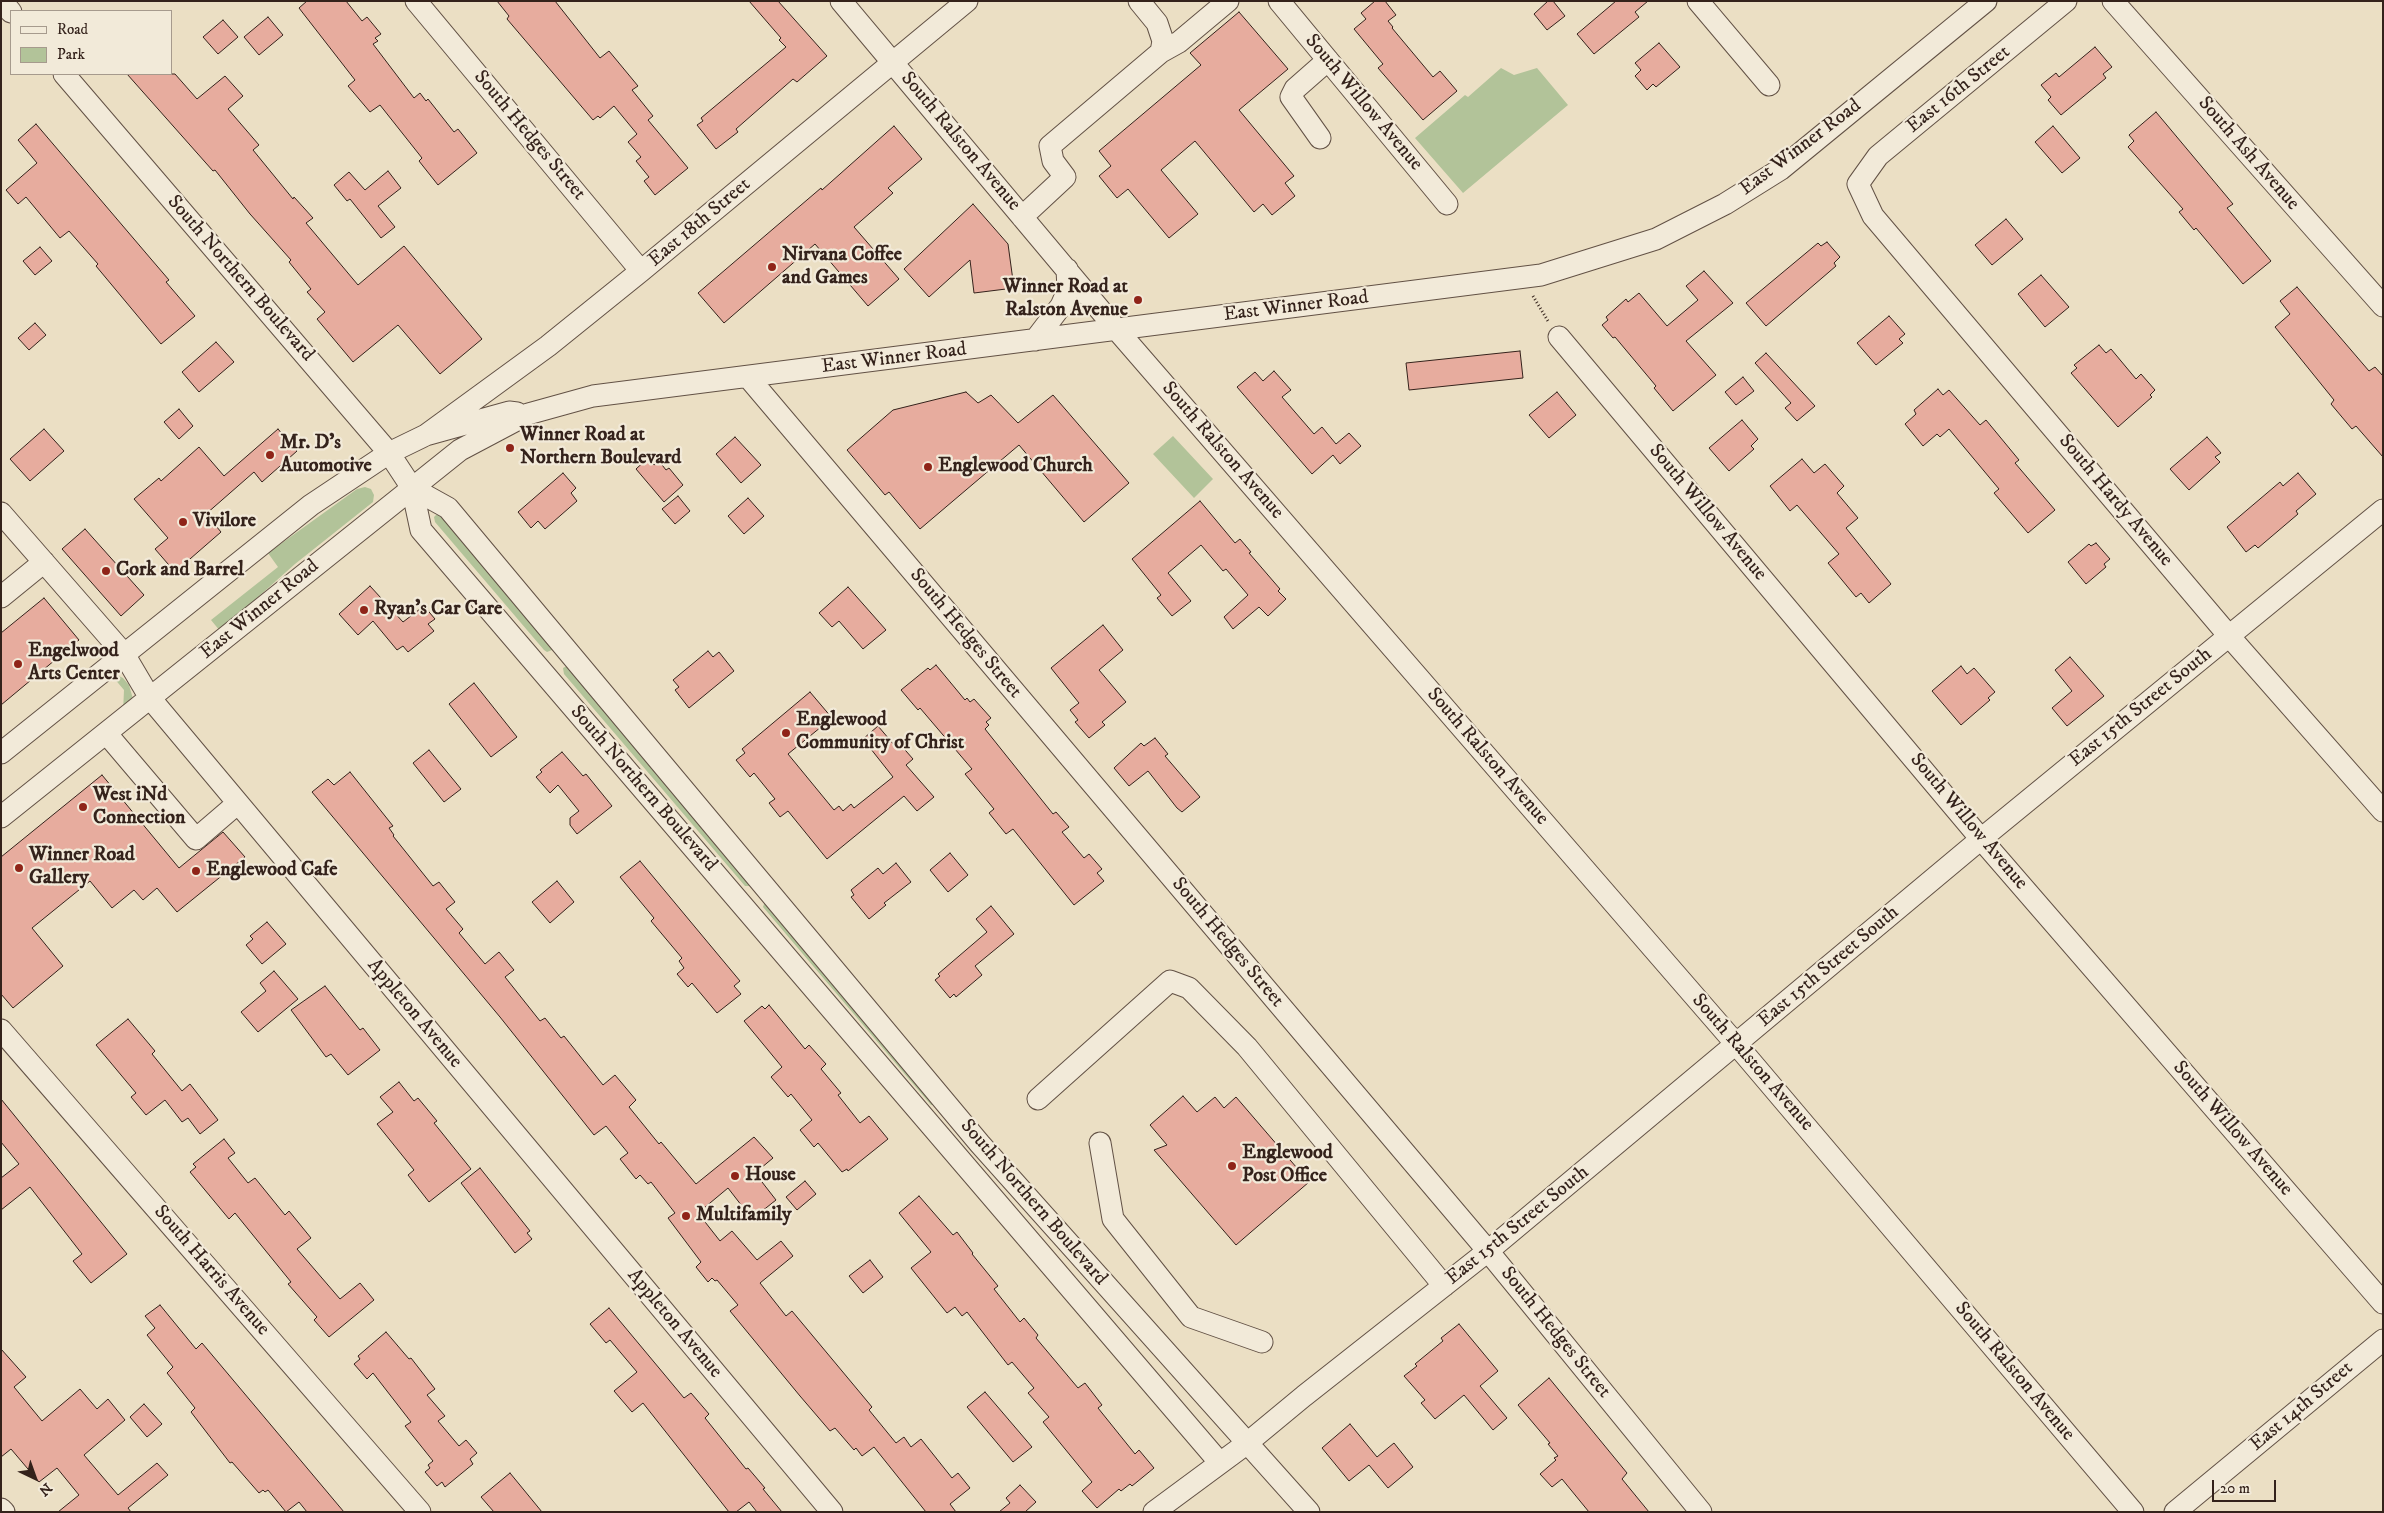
<!DOCTYPE html>
<style>
body{margin:0}
#map{position:relative;width:2384px;height:1513px;overflow:hidden;background:#ebdfc4;font-family:"IM FELL DW Pica",serif}
canvas{display:block}
.frame{position:absolute;inset:0;border:2px solid #34221b;pointer-events:none}
.legend{position:absolute;left:10px;top:10px;width:162px;height:65px;box-sizing:border-box;background:#f2ead9;border:1px solid #a69a8d;margin:0;padding:6px 9px;list-style:none;font-size:15px;color:#34221b}
.legend li{display:flex;align-items:center;gap:10px;height:25px}
.legend b{width:25px;border:1px solid #a69a8d}
.north{position:absolute;left:10px;top:1453px;width:50px;height:50px;-webkit-text-stroke:4px #f2ead9;paint-order:stroke;rotate:138deg;font-size:14px;font-weight:700;line-height:20px;text-align:center;color:#34221b}
.north::after{content:'';display:block;margin:auto;width:18px;height:22px;background:#34221b;clip-path:polygon(50% 0,100% 100%,50% 72%,0 100%)}
.scale{position:absolute;left:2212px;top:1480px;width:64px;height:22px;box-sizing:border-box;border:2px solid #34221b;border-top:0;padding-left:6px;font-size:15px;line-height:18px;white-space:nowrap;color:#34221b;-webkit-text-stroke:4px #f2ead9;paint-order:stroke}
</style>
<div id="map">
<canvas width="2384" height="1513"></canvas>
<div class="frame"></div>
<ul class="legend">
<li><b style="height:6px;background:#f2ead9"></b>Road</li>
<li><b style="height:14px;background:#b2c399"></b>Park</li>
</ul>
<div class="north">N</div>
<div class="scale">20 m</div>
</div>
<script>
const ctx = document.querySelector('canvas').getContext('2d');
ctx.lineJoin = 'round';
function fill(path, color) { ctx.fillStyle = color; ctx.fill(path, 'evenodd'); }
const toPath = rows => new Path2D(rows.map(r => 'M' + r).join(''));
function trace(path, color, width, dash) { ctx.strokeStyle = color; ctx.lineWidth = width; ctx.lineCap = dash ? 'butt' : 'round'; ctx.setLineDash(dash || []); ctx.stroke(path); }
function drawText(font, color, halo, rows, align = 'center') {
  ctx.font = font + ' "IM FELL DW Pica",serif'; ctx.lineWidth = 4.5; ctx.setLineDash([]); ctx.textBaseline = 'middle'; ctx.strokeStyle = halo; ctx.fillStyle = color; for (const [text, x, y, turn = 0] of rows) {
    ctx.save(); ctx.translate(x, y); ctx.rotate((+turn || 0) * Math.PI / 180); ctx.textAlign = isNaN(turn) ? turn : align; if (halo) ctx.strokeText(text, 0, 0); ctx.fillText(text, 0, 0); ctx.restore();
  }
}
fill(toPath([
 [1501,68,1514,75,1537,68,1568,105,1463,193,1415,138,1465,95,1468,97],
 [1173,436,1213,479,1194,498,1153,454],
 [365,487,371,489,374,495,373,502,295,564,220,631,211,620,278,567,268,553,357,489],
 [436,515,440,515,552,647,552,650,547,652,544,650,435,522,434,517],
 [567,666,751,886,745,886,564,674,563,668],
 [117,675,123,678,129,685,133,699,123,712,124,690,113,677],
 [765,901,936,1105,931,1105,763,907]
]), '#b2c399');
const building = toPath([
 [307,1,346,1,362,21,367,17,381,34,375,38,378,41,373,44,414,98,420,93,426,101,428,99,454,132,458,129,477,153,438,185,419,161,422,158,380,105,370,112,348,86,355,80,299,8,307,1],
 [497,1,555,1,600,58,609,51,638,86,632,90,653,116,648,120,688,168,655,195,644,181,649,177,636,161,641,157,628,142,637,134,614,106,600,118,598,116,593,120,507,19,509,16,497,1],
 [749,1,778,1,827,56,797,82,793,79,736,129,738,132,716,149,697,125,703,121,701,118,786,47,779,40,781,38,749,1],
 [1375,1,1385,1,1396,15,1388,21,1393,27,1392,28,1433,77,1440,71,1457,91,1423,120,1378,68,1383,64,1354,29,1366,19,1361,13,1375,1],
 [1548,1,1553,1,1565,16,1547,30,1534,14,1548,1],
 [1616,1,1648,1,1635,12,1639,17,1594,54,1577,34,1616,1],
 [1239,12,1288,69,1239,110,1294,176,1285,183,1295,196,1272,215,1263,204,1254,212,1195,141,1161,170,1198,214,1169,238,1128,189,1117,198,1099,176,1111,166,1099,151,1201,65,1190,53,1239,12],
 [268,17,283,35,259,55,244,37,268,17],
 [223,20,238,37,218,54,203,37,223,20],
 [1659,43,1680,67,1656,87,1653,84,1647,90,1635,76,1641,70,1635,63,1659,43],
 [2095,47,2112,67,2103,74,2106,78,2061,115,2048,100,2051,97,2041,85,2056,73,2059,77,2095,47],
 [127,74,175,74,197,99,225,76,243,96,228,109,259,145,253,150,293,199,294,197,313,218,306,223,358,285,404,246,482,339,440,374,398,325,353,362,317,319,325,312,307,292,311,289,289,262,291,260,250,214,215,170,213,171,127,74],
 [2156,112,2233,204,2227,208,2271,261,2243,284,2196,228,2194,230,2179,212,2183,209,2128,147,2134,141,2129,135,2156,112],
 [36,124,151,259,169,280,166,282,195,316,161,344,96,266,98,264,69,231,60,238,26,197,18,204,6,190,37,163,18,140,36,124],
 [894,126,922,159,888,188,893,193,854,227,899,279,868,306,815,244,724,323,698,293,821,188,822,190,894,126],
 [2053,126,2080,158,2062,173,2035,142,2053,126],
 [388,171,401,188,378,206,395,227,381,238,350,199,347,201,334,185,349,172,365,190,388,171],
 [973,204,1008,244,1014,288,974,293,970,260,929,297,904,269,973,204],
 [2006,219,2023,239,1992,265,1975,245,2006,219],
 [1827,242,1840,257,1834,263,1836,266,1766,326,1746,303,1818,243,1821,246,1827,242],
 [40,247,52,261,35,275,23,261,40,247],
 [1704,271,1733,303,1686,341,1716,375,1673,411,1654,388,1656,386,1615,337,1613,338,1602,325,1608,320,1606,317,1626,299,1628,302,1639,293,1667,326,1698,300,1686,286,1704,271],
 [2041,275,2069,307,2045,327,2018,294,2041,275],
 [2297,287,2369,371,2375,367,2383,376,2383,457,2356,426,2352,429,2331,404,2334,400,2275,327,2290,314,2280,301,2297,287],
 [1889,316,1905,334,1899,339,1903,343,1876,365,1857,343,1889,316],
 [35,323,46,335,29,350,18,338,35,323],
 [216,342,234,362,199,392,182,372,216,342],
 [2099,345,2106,353,2111,349,2136,379,2141,374,2155,390,2150,395,2152,397,2118,427,2071,373,2077,368,2074,365,2099,345],
 [1520,351,1523,378,1409,390,1406,363,1520,351],
 [1766,353,1815,406,1797,421,1785,408,1791,403,1755,363,1766,353],
 [1274,371,1291,390,1282,397,1314,434,1322,427,1336,444,1349,433,1361,446,1340,464,1333,455,1312,474,1237,387,1255,372,1263,381,1274,371],
 [1743,377,1754,391,1736,405,1725,392,1743,377],
 [1938,389,1943,395,1949,390,1980,425,1986,420,2019,460,2015,463,2055,510,2028,533,1994,493,1999,489,1949,429,1940,437,1937,434,1923,446,1905,424,1916,414,1914,410,1938,389],
 [966,392,978,403,991,395,1018,423,1053,395,1129,483,1084,522,1019,445,920,529,889,492,885,495,847,450,893,410,966,392],
 [1557,392,1576,415,1549,438,1529,415,1557,392],
 [179,409,193,426,179,439,164,422,179,409],
 [1742,420,1758,439,1751,446,1754,449,1729,471,1709,448,1742,420],
 [44,429,64,451,30,481,10,459,44,429],
 [278,429,297,451,262,482,254,472,206,514,221,532,175,572,155,549,168,538,134,499,159,478,161,481,199,447,224,476,278,429],
 [735,437,761,465,741,483,716,454,735,437],
 [2207,437,2221,453,2215,457,2220,462,2189,490,2170,469,2207,437],
 [648,458,654,465,659,461,666,470,669,468,683,485,664,502,636,469,648,458],
 [1802,459,1814,473,1825,464,1844,486,1837,493,1858,518,1846,528,1891,584,1869,603,1861,593,1856,597,1828,563,1839,554,1797,505,1790,511,1770,486,1802,459],
 [563,473,576,488,571,493,577,501,545,529,538,521,531,528,518,512,563,473],
 [2298,473,2316,494,2296,511,2298,514,2258,548,2255,545,2246,552,2227,527,2280,482,2283,486,2298,473],
 [678,496,690,511,675,524,662,509,678,496],
 [748,498,764,516,744,534,728,516,748,498],
 [1200,501,1235,543,1240,539,1251,552,1249,553,1280,589,1278,591,1286,599,1268,616,1259,607,1233,629,1224,617,1248,595,1226,569,1223,571,1201,545,1168,573,1191,601,1172,616,1157,598,1161,595,1132,559,1200,501],
 [85,529,144,595,121,616,62,549,85,529],
 [2096,543,2110,559,2104,564,2106,567,2086,584,2068,562,2089,544,2091,546,2096,543],
 [370,586,403,622,424,606,435,619,428,624,434,631,408,652,403,646,397,650,373,621,358,635,339,614,370,586],
 [848,587,886,630,863,649,839,621,832,627,819,613,848,587],
 [44,598,79,640,1,705,1,633,44,598],
 [1103,625,1123,650,1099,670,1126,702,1102,722,1105,725,1089,738,1075,722,1078,720,1070,710,1079,703,1051,668,1103,625],
 [708,651,713,657,719,652,734,671,689,708,675,690,679,687,673,680,708,651],
 [2070,657,2104,696,2067,726,2052,708,2072,691,2055,670,2070,657],
 [936,665,965,700,967,698,970,702,974,699,991,718,986,722,989,725,985,729,1053,814,1056,812,1069,827,1062,832,1084,858,1089,854,1102,869,1097,873,1104,881,1074,905,1013,829,1006,834,989,813,994,809,965,774,972,769,920,708,918,710,901,690,928,668,930,670,936,665],
 [1961,666,1967,674,1974,668,1995,692,1988,698,1990,700,1961,725,1932,691,1961,666],
 [474,683,517,737,491,757,449,704,474,683],
 [810,692,832,718,788,754,834,810,839,806,843,811,851,804,854,808,893,777,863,739,878,726,895,746,899,743,913,759,906,765,934,797,917,811,904,796,827,859,788,811,780,817,769,803,775,799,754,773,750,777,736,760,745,753,742,749,810,692],
 [1155,738,1168,754,1165,756,1200,797,1182,812,1177,808,1148,771,1129,786,1114,768,1141,743,1144,746,1155,738],
 [429,750,461,789,444,802,413,763,429,750],
 [562,752,583,776,586,774,612,806,577,834,570,825,570,818,579,811,558,785,550,793,536,777,542,772,540,770,562,752],
 [350,772,393,826,389,828,394,835,393,836,433,886,439,882,455,902,446,909,463,929,459,933,485,964,499,952,514,970,505,977,540,1021,545,1018,561,1038,564,1036,603,1085,615,1075,636,1100,629,1107,659,1144,661,1142,696,1184,754,1137,773,1158,755,1173,776,1200,752,1219,728,1188,698,1213,720,1241,732,1231,757,1260,781,1241,793,1256,760,1283,786,1316,792,1311,872,1407,869,1410,896,1443,904,1437,911,1447,921,1439,952,1478,958,1473,970,1488,950,1504,956,1512,926,1512,874,1447,862,1456,856,1448,854,1450,835,1428,830,1431,800,1396,730,1311,738,1305,717,1280,715,1281,712,1278,708,1282,696,1267,701,1262,668,1218,675,1213,651,1182,648,1184,640,1175,636,1179,620,1159,628,1153,606,1126,594,1135,500,1017,312,792,328,779,334,785,350,772],
 [102,775,179,868,223,832,245,857,177,912,157,888,143,900,134,890,112,908,90,881,32,928,63,966,13,1008,1,994,1,857,102,775],
 [950,853,968,875,948,892,930,870,950,853],
 [640,861,740,981,734,986,741,994,717,1013,692,983,688,987,677,974,684,968,679,961,682,958,651,921,654,918,620,877,640,861],
 [896,863,911,882,884,903,886,905,869,919,851,897,854,895,851,890,878,868,883,874,896,863],
 [557,881,574,902,550,923,532,902,557,881],
 [991,906,1014,934,975,966,982,975,956,997,954,994,950,998,935,980,940,976,938,974,987,932,976,919,991,906],
 [267,922,286,944,262,964,246,945,253,939,250,936,267,922],
 [274,971,298,999,258,1032,241,1012,266,991,260,983,274,971],
 [325,986,360,1030,363,1028,380,1050,348,1075,331,1054,326,1057,291,1010,325,986],
 [769,1005,805,1049,809,1045,826,1064,821,1069,841,1093,838,1095,860,1123,869,1116,888,1139,848,1171,847,1169,842,1172,818,1143,814,1147,800,1130,812,1120,791,1094,788,1097,771,1077,782,1067,744,1021,762,1006,765,1009,769,1005],
 [128,1019,155,1051,152,1054,182,1091,190,1084,218,1120,200,1134,188,1118,182,1122,165,1100,146,1115,131,1097,136,1093,96,1045,128,1019],
 [399,1082,414,1101,418,1098,437,1121,434,1123,471,1169,429,1202,408,1175,414,1170,377,1124,393,1112,380,1097,399,1082],
 [1183,1096,1197,1112,1215,1097,1224,1108,1236,1097,1309,1182,1236,1245,1154,1150,1167,1145,1150,1125,1183,1096],
 [1,1099,127,1254,91,1283,73,1261,82,1254,30,1187,1,1210,1,1178,19,1164,1,1142,1,1099],
 [224,1139,235,1153,228,1158,248,1183,255,1178,285,1215,289,1211,311,1238,297,1249,340,1299,360,1283,374,1300,329,1337,314,1320,317,1317,288,1284,291,1282,235,1213,229,1219,190,1172,196,1167,193,1164,224,1139],
 [480,1168,530,1231,527,1233,532,1239,515,1253,461,1183,480,1168],
 [805,1181,816,1194,797,1210,786,1197,805,1181],
 [919,1196,953,1235,957,1232,973,1253,972,1254,998,1286,994,1289,1020,1322,1024,1318,1038,1335,1036,1338,1078,1388,1085,1383,1102,1405,1098,1408,1135,1454,1139,1450,1154,1468,1132,1486,1130,1484,1121,1491,1119,1489,1097,1508,1082,1491,1092,1482,1043,1422,1049,1417,1028,1393,1034,1388,1012,1362,1008,1365,967,1312,962,1316,955,1307,947,1313,911,1268,931,1252,899,1213,919,1196],
 [870,1260,883,1277,863,1293,849,1276,870,1260],
 [160,1305,196,1349,202,1343,344,1512,307,1512,299,1502,286,1512,268,1490,265,1492,263,1490,259,1493,232,1462,230,1463,191,1412,195,1408,167,1373,173,1367,147,1335,155,1328,145,1316,160,1305],
 [609,1308,684,1398,691,1393,709,1414,705,1418,746,1469,748,1468,765,1488,763,1489,782,1512,757,1512,749,1502,736,1512,729,1512,643,1403,632,1412,614,1391,637,1372,610,1340,606,1343,590,1324,609,1308],
 [1459,1324,1498,1371,1480,1386,1507,1418,1493,1430,1464,1395,1435,1419,1421,1403,1425,1400,1404,1376,1417,1366,1415,1364,1443,1341,1441,1338,1459,1324],
 [386,1332,409,1359,411,1358,435,1389,427,1395,445,1416,438,1421,459,1446,466,1440,477,1453,470,1459,473,1464,445,1487,442,1482,437,1486,425,1472,430,1468,428,1465,433,1461,405,1426,411,1422,373,1373,367,1379,354,1364,360,1359,358,1356,386,1332],
 [1,1349,26,1377,14,1387,42,1421,80,1389,97,1409,108,1399,125,1420,84,1455,118,1495,157,1463,168,1475,128,1508,131,1512,58,1512,79,1495,57,1468,39,1482,11,1449,1,1457,1,1349],
 [1549,1378,1627,1473,1622,1479,1649,1512,1589,1512,1562,1479,1552,1487,1540,1474,1556,1460,1554,1458,1558,1456,1548,1444,1550,1443,1518,1405,1549,1378],
 [985,1392,1032,1447,1013,1462,967,1407,985,1392],
 [144,1404,162,1424,147,1437,130,1417,144,1404],
 [1350,1424,1377,1457,1394,1443,1413,1467,1388,1488,1369,1465,1349,1481,1322,1448,1350,1424],
 [510,1473,542,1512,494,1512,481,1497,510,1473],
 [1020,1485,1036,1502,1025,1512,999,1512,1010,1503,1006,1498,1020,1485]
]);
fill(building, '#e7ac9e');
trace(building, '#34221b', 1);
const minor = toPath([
 [2,1,11,12],
 [416,1,641,271],
 [841,1,1117,330,1736,1044,2133,1512],
 [1279,1,1447,204],
 [1698,1,1769,85],
 [2066,1,1878,156,1858,184,1873,216,2229,636,2383,811],
 [2113,1,2383,306],
 [1161,52,1179,42,1228,1],
 [64,74,389,453,412,488,421,530,1220,1463],
 [1320,138,1291,97,1295,89,1328,60],
 [1022,217,1065,177,1053,161,1050,146,1161,52,1163,41,1157,23,1139,1],
 [1559,337,1981,839,2383,1303],
 [1035,340,1061,306,1068,290,1067,269],
 [748,377,1488,1251,1701,1512],
 [426,435,548,346,641,271,967,1],
 [412,488,448,508,980,1144,1309,1512],
 [1,513,124,654,150,698,832,1512],
 [1,597,44,562],
 [106,733,196,839,238,803],
 [1,753,311,505,389,453,426,435,509,412,517,413],
 [1,817,460,450,528,414,593,396,1541,275,1656,239,1725,204,1781,169,1986,1],
 [1,1030,420,1512],
 [1038,1099,1170,981,1189,988,1247,1047,1444,1286],
 [1100,1143,1113,1219,1191,1317,1262,1342],
 [1,1509,4,1512],
 [1154,1512,1246,1444,1304,1396,1488,1251,1981,839,2383,510],
 [2175,1512,2383,1340]
]);
trace(minor, '#625145', 23);
trace(toPath([
 [1533,296,1548,321]
]), '#34221b', 3, [1, 2.5]);
trace(minor, '#f2ead9', 21);
for (const [x, y, r, color] of [
 [772,267,5,"#8f2418"],
 [1138,300,5,"#8f2418"],
 [510,448,5,"#8f2418"],
 [270,455,5,"#8f2418"],
 [928,467,5,"#8f2418"],
 [183,522,5,"#8f2418"],
 [106,571,5,"#8f2418"],
 [364,610,5,"#8f2418"],
 [18,664,5,"#8f2418"],
 [786,733,5,"#8f2418"],
 [83,807,5,"#8f2418"],
 [19,868,5,"#8f2418"],
 [196,871,5,"#8f2418"],
 [1232,1166,5,"#8f2418"],
 [735,1176,5,"#8f2418"],
 [686,1216,5,"#8f2418"]
]) { const dot = new Path2D(); dot.arc(x, y, r, 0, 2 * Math.PI); ctx.fillStyle = color; ctx.fill(dot); trace(dot, '#f2ead9', 2); }
drawText('20px', '#34221b', '#f2ead9', [
 ["East 16th Street",1959,90,-39],
 ["South Willow Avenue",1363,103,50],
 ["South Hedges Street",529,136,50],
 ["South Ralston Avenue",960,142,50],
 ["East Winner Road",1801,148,-37],
 ["South Ash Avenue",2248,154,49],
 ["East 18th Street",700,223,-40],
 ["South Northern Boulevard",240,279,49],
 ["East Winner Road",1296,307,-7],
 ["East Winner Road",894,359,-7],
 ["South Ralston Avenue",1222,451,49],
 ["South Hardy Avenue",2115,501,50],
 ["South Willow Avenue",1707,513,50],
 ["East Winner Road",260,610,-39],
 ["South Hedges Street",965,634,50],
 ["East 15th Street South",2141,708,-39],
 ["South Ralston Avenue",1487,757,49],
 ["South Northern Boulevard",643,789,49],
 ["South Willow Avenue",1968,822,50],
 ["South Hedges Street",1227,943,50],
 ["East 15th Street South",1829,967,-40],
 ["Appleton Avenue",414,1014,50],
 ["South Ralston Avenue",1752,1063,49],
 ["South Willow Avenue",2232,1129,49],
 ["South Northern Boulevard",1033,1203,49],
 ["East 15th Street South",1518,1226,-39],
 ["South Harris Avenue",211,1271,49],
 ["Appleton Avenue",674,1324,50],
 ["South Hedges Street",1555,1333,51],
 ["South Ralston Avenue",2014,1372,50],
 ["East 14th Street",2302,1407,-40]
]);
drawText('bold 20px', '#34221b', '#f2ead9', [
 ["Nirvana Coffee",782,256],
 ["and Games",782,279],
 ["Winner Road at",1128,288,"right"],
 ["Ralston Avenue",1128,311,"right"],
 ["Winner Road at",520,436],
 ["Northern Boulevard",520,459],
 ["Mr. D's",280,444],
 ["Automotive",280,467],
 ["Englewood Church",938,467],
 ["Vivilore",193,522],
 ["Cork and Barrel",116,571],
 ["Ryan's Car Care",374,610],
 ["Engelwood",28,652],
 ["Arts Center",28,675],
 ["Englewood",796,721],
 ["Community of Christ",796,744],
 ["West iNd",93,796],
 ["Connection",93,819],
 ["Winner Road",29,856],
 ["Gallery",29,879],
 ["Englewood Cafe",206,871],
 ["Englewood",1242,1154],
 ["Post Office",1242,1177],
 ["House",745,1176],
 ["Multifamily",696,1216]
], 'left');
</script>
